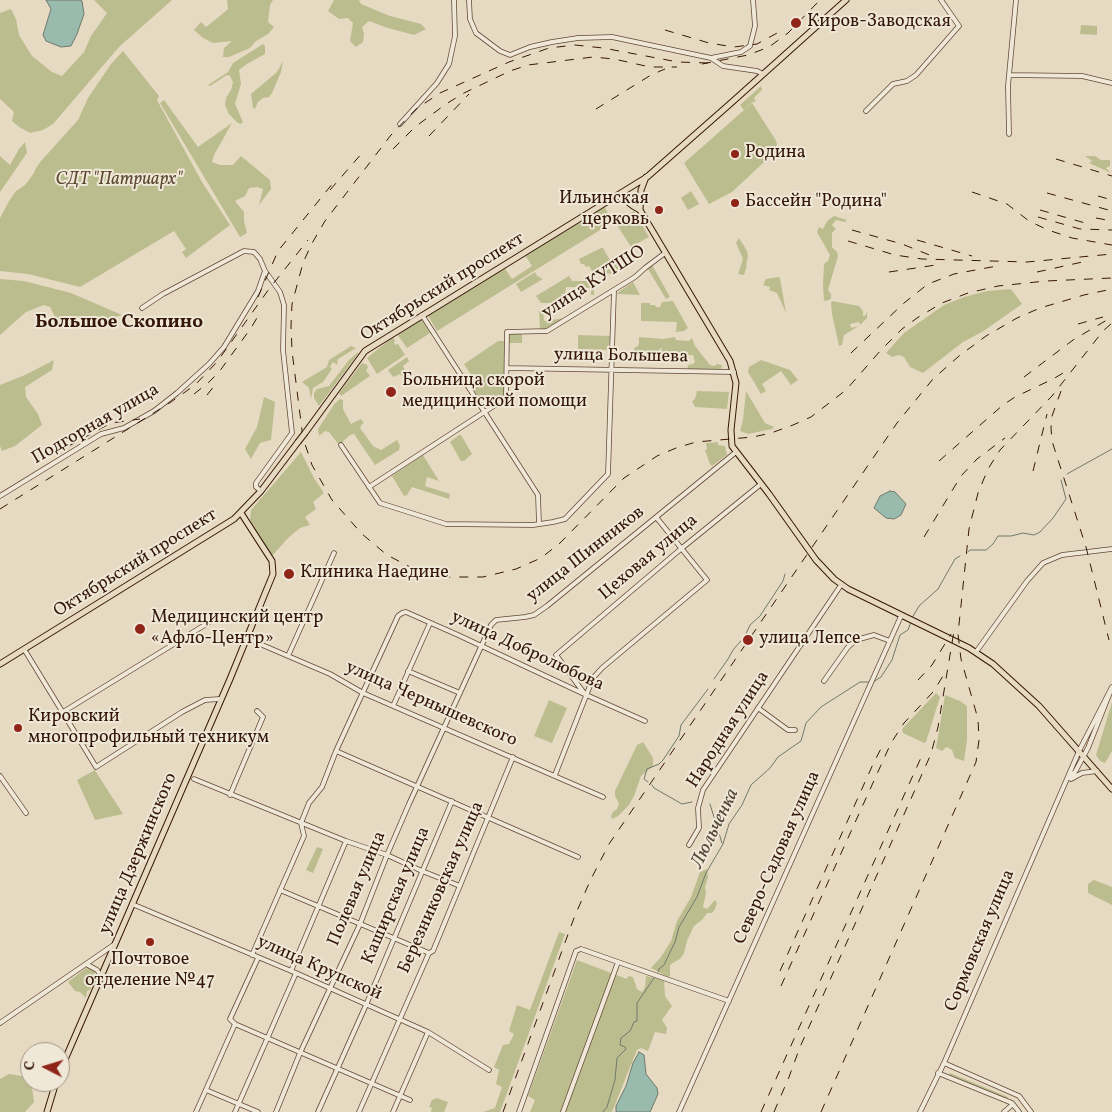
<!DOCTYPE html>
<meta charset="utf-8">
<style>
body{margin:0}
#map{position:relative;width:1112px;height:1112px;overflow:hidden;background:#e7dac2;font-family:Vollkorn,serif}
canvas{display:block}
.north{position:absolute;left:20px;top:1042px;width:50px;height:50px;box-sizing:border-box;background:#efe7d7;border:1px solid #a59484;border-radius:50%;rotate:275deg;font-size:14px;font-weight:700;line-height:20px;text-align:center;color:#351707}
.north::after{content:'';display:block;margin:auto;width:18px;height:22px;background:#8f2418;clip-path:polygon(50% 0,100% 100%,50% 72%,0 100%)}
</style>
<div id="map">
<canvas width="1112" height="1112"></canvas>
<div class="north">С</div>
</div>
<script>
const ctx = document.querySelector('canvas').getContext('2d');
ctx.lineJoin = 'round';
function fill(path, color) { ctx.fillStyle = color; ctx.fill(path, 'evenodd'); }
const toPath = rows => new Path2D(rows.map(r => 'M' + r).join(''));
function trace(path, color, width, dash) { ctx.strokeStyle = color; ctx.lineWidth = width; ctx.lineCap = dash ? 'butt' : 'round'; ctx.setLineDash(dash || []); ctx.stroke(path); }
function drawText(font, color, halo, rows, align = 'center') {
  ctx.font = font + ' Vollkorn,serif'; ctx.lineWidth = 4; ctx.setLineDash([]); ctx.textBaseline = 'middle'; ctx.strokeStyle = halo; ctx.fillStyle = color; for (const [text, x, y, turn = 0] of rows) {
    ctx.save(); ctx.translate(x, y); ctx.rotate((+turn || 0) * Math.PI / 180); ctx.textAlign = isNaN(turn) ? turn : align; if (halo) ctx.strokeText(text, 0, 0); ctx.fillText(text, 0, 0); ctx.restore();
  }
}
fill(toPath([
 [94,0,172,0,119,47,53,124,43,130,30,133,19,127,12,121,14,112,0,99,0,13,11,9,16,19,19,35,32,56,52,72,62,76,84,52,91,36,107,13],
 [227,0,273,0,270,5,268,22,274,27,268,34,256,41,250,48,229,57,223,57,224,48,232,41,213,43,203,38,194,30,201,22,206,27,221,15,228,9],
 [334,0,359,0,361,4,390,16,421,24,426,29,414,35,388,28,369,21,362,27,364,34,363,42,356,47,350,41,353,23,348,18,339,19,328,11],
 [1081,25,1097,26,1097,35,1080,34],
 [263,44,265,46,265,54,247,64,239,70,241,84,235,104,243,122,241,124,238,123,229,114,225,105,226,98,231,90,233,82,230,76,227,75,210,86,208,85,228,72,233,63],
 [123,51,159,96,157,100,202,182,230,225,186,258,182,252,186,249,174,231,80,287,28,274,0,271,0,218,9,201,16,191,25,185,34,173,36,168,41,161,78,120,88,98,111,64],
 [283,61,281,72,272,93,269,97,263,98,258,102,255,109,253,108,251,94,277,72],
 [761,86,762,90,754,98,756,101,751,103,744,110,740,105],
 [164,100,198,147,232,123,214,155,212,162,220,165,233,165,241,156,270,180,271,189,259,205,263,189,257,187,249,188,245,196,235,201,244,212,244,221,247,233,240,237,160,103],
 [752,103,775,139,777,144,775,152,732,192,709,204,684,163],
 [25,142,27,153,0,192,0,156,10,165,19,149],
 [1085,156,1095,156,1101,160,1110,160,1110,166,1106,168,1111,173,1089,163,1092,161],
 [691,191,699,204,688,210,681,198],
 [604,206,613,222,437,331,427,314,504,267,512,279,532,266,525,255],
 [634,211,649,237,631,247,615,222],
 [834,216,847,220,845,222,836,220,832,225,836,229,832,233,832,247,837,252,838,256,828,290,831,294,831,298,829,300,824,301,823,285,824,264,828,261,830,255,817,232,819,227,823,229,827,221],
 [739,238,747,251,748,256,746,265,747,265,744,275,738,274,743,259,736,243],
 [601,248,603,248,611,262,616,261,618,265,618,274,593,273,589,266,586,267,584,264,581,264,579,259],
 [652,265,670,297,666,299,648,269],
 [535,272,537,276,543,279,521,292,516,284],
 [569,276,572,281,589,281,589,284,594,284,594,295,591,295,591,288,566,287,565,294,561,294,564,298,565,303,541,303,536,296],
 [778,277,780,278,786,313,777,293,769,290,770,287,763,285,766,279],
 [0,279,24,281,71,293,122,315,106,320,79,316,70,319,60,319,55,317,50,307,44,305,26,312,0,335],
 [633,282,640,295,618,294,617,293],
 [1011,289,1022,304,982,332,963,342,923,373,910,367,904,357,899,355,892,357,886,353,904,333,944,305,964,297,987,291],
 [673,301,688,328,684,331,676,332,677,322,641,321,641,303,650,303,650,305,655,305,656,307,660,307,662,302],
 [832,301,859,306,863,311,863,316,866,315,866,312,867,313,867,318,860,325,859,322,850,324,851,328,859,326,844,335,842,345,839,346,832,314,831,303],
 [539,311,543,311,544,321,565,318,546,329,540,329],
 [419,320,422,320,430,333,407,348,397,334],
 [522,333,522,343,508,343,507,396,487,410,468,381,473,378,464,364,498,341,507,341,507,334],
 [578,335,611,336,609,342,608,350,578,349],
 [393,337,395,341,394,343,395,345,398,344,405,355,377,374,367,358],
 [639,337,663,339,675,337,676,340,689,341,692,338,695,346,710,365,714,366,717,364,722,365,721,371,687,370,688,365,693,364,695,362,693,355,680,355,673,352,661,352,662,347,658,351,635,351,634,348,638,346,639,343],
 [351,346,356,348,338,359,337,365,333,362,330,367,332,369,323,382,313,388,311,399,309,388,302,382,327,367,329,360],
 [358,352,358,354,319,406,314,398,314,393,317,389,329,386,349,360],
 [407,357,409,361,403,366,406,373,402,376,400,374,393,377,388,370],
 [54,360,52,370,25,387,26,397,38,414,42,425,15,446,2,451,0,446,0,385,25,375],
 [761,360,790,370,798,380,791,385,781,371,762,384,766,391,761,394,748,372,749,367],
 [362,363,367,365,368,368,366,370,370,376,341,396,339,393],
 [697,391,729,392,727,409,695,407,692,401,695,399],
 [746,391,765,423,774,427,772,429,748,434,740,431,743,420],
 [264,397,275,402,271,440,260,443,251,459,245,449,257,427],
 [340,399,343,400,343,409,351,424,361,419,364,423,362,424,360,428,373,446,381,450,397,440,400,446,399,450,375,465,354,434,350,435,339,445,329,432,325,431,319,436,318,429,335,403],
 [459,435,461,435,472,454,464,461,461,461,450,442],
 [718,442,718,445,725,446,727,455,712,466,710,464,705,450,707,449,706,443],
 [301,452,314,478,324,493,313,502,316,509,305,517,310,525,300,528,288,538,272,556,250,520,251,510],
 [423,455,439,481,427,477,425,486,450,494,449,499,412,487,407,495,404,496,392,476],
 [936,693,940,697,926,742,924,743,903,733,902,729],
 [945,695,960,701,967,706,967,739,964,761,955,758,952,750,947,747,945,748,942,751,936,748],
 [549,700,567,708,552,743,534,736],
 [1112,702,1112,751,1105,763,1100,761,1096,755],
 [643,742,653,758,653,766,641,776,634,796,629,805,618,816,612,819,611,816,613,812,617,809,619,803,615,796,615,791,637,745],
 [95,770,96,772,123,814,95,820,77,780],
 [317,847,323,849,313,873,306,870],
 [707,869,708,877,705,887,706,893,703,907,707,909,715,900,717,903,715,909,712,913,707,913,703,919,694,926,687,941,684,953,681,958,670,965,670,976,668,977,651,968,661,957,671,941,677,921,691,897,700,872],
 [1094,880,1112,887,1112,905,1088,893,1088,884],
 [559,932,565,934,500,1112,483,1112,495,1108,502,1087,496,1084,499,1070,494,1067,503,1045,509,1044,514,1034,509,1031,517,1005,530,1010],
 [577,960,627,979,628,976,633,977,637,989,642,992,645,987,646,976,664,980,665,996,672,1006,662,1020,667,1028,666,1034,655,1032,648,1051,641,1048,637,1050,612,1112,530,1112,535,1100,528,1096],
 [86,968,93,969,96,976,90,990,87,991,86,998,80,992,75,991,68,982],
 [950,1073,1008,1097,1007,1099,949,1075],
 [9,1074,21,1076,27,1080,32,1088,34,1102,25,1112,0,1112,0,1079],
 [437,1098,448,1102,444,1112,431,1112,432,1108,429,1107,432,1100]
]), '#bcbd8f');
const water = toPath([
 [46,0,80,0,82,1,84,14,77,34,71,46,61,47,46,41,43,35,51,9,46,0],
 [890,491,895,492,906,504,901,515,894,519,886,518,874,508,880,496,890,491],
 [639,1052,644,1055,646,1074,657,1088,658,1094,650,1112,616,1112,616,1106,626,1086,633,1063,639,1052]
]);
fill(water, '#98bbad');
trace(water, '#70796b', 1);
trace(toPath([
 [1067,474,1112,449],
 [968,552,970,550,986,550,993,544,998,536,1011,536,1023,533,1034,535,1040,532,1053,518,1066,499,1061,480],
 [912,618,919,606,938,589,955,559,960,556],
 [714,679,728,659,733,650,745,636,750,625,760,616,783,581,785,574],
 [648,782,644,779,647,769,659,764,663,760,679,736,681,725,708,689],
 [652,785,654,788,682,804,692,802],
 [710,804,722,843],
 [658,972,659,969,664,965,675,942,679,927,697,897,706,873,723,844,729,824,742,805,751,785,770,768,778,757,801,741,806,723,821,707,860,682,873,682,881,677,892,660,900,635,908,630,911,622],
 [603,1112,607,1107,615,1080,617,1058,626,1049,625,1047,620,1045,621,1038,630,1031,634,1022,637,1021,637,1003,654,978]
]), '#70796b', 1);
const minor = toPath([
 [469,0,470,19,476,33,500,51,510,55,530,47,552,42,578,38,612,37,711,58,723,66,757,71,763,74],
 [711,58,741,52,750,46,755,26,753,0],
 [1010,75,1082,76,1112,83],
 [866,111,893,84,907,81,916,75,959,26,941,0],
 [400,124,437,83,449,64,455,36,454,0],
 [1009,134,1008,86,1016,0],
 [142,308,163,294,244,251,254,252,260,259,265,271,280,292,284,305,283,350,292,433,256,483,256,487,261,491],
 [422,315,538,495,539,524],
 [507,368,734,372],
 [341,445,380,503,446,524,533,525,553,522,565,519,608,474,614,290],
 [369,487,506,398,507,332,547,331,635,277,645,268,665,253],
 [0,496,101,434,124,428,154,411,177,393,209,364,224,347,258,291,265,271],
 [246,638,330,674,363,693,603,797],
 [24,649,96,767,182,712,205,700,220,699],
 [976,652,1027,581,1043,563,1062,555,1112,549],
 [288,656,334,553],
 [408,671,460,693],
 [824,681,848,647,856,640,874,635,890,641],
 [584,693,556,655,682,548,761,484],
 [393,706,430,623],
 [758,708,788,730,795,730],
 [63,712,208,623],
 [336,751,578,857],
 [555,775,593,678,602,668,707,580,656,517],
 [0,776,26,813],
 [1069,778,1075,772,1088,748,1111,690],
 [194,779,346,841,387,855,422,871,460,886],
 [1071,779,1082,773,1097,771],
 [230,795,263,717,257,711],
 [689,845,699,828,698,808,703,790,841,585],
 [280,890,429,953],
 [132,904,296,973,428,1032,489,1070],
 [252,955,304,836,301,823,309,803,322,787,336,751,398,616,402,613,406,612,458,635,582,693,645,721],
 [86,964,97,970,101,976],
 [291,971,346,841],
 [0,1023,115,944],
 [235,1024,410,1100],
 [944,1063,1019,1096,1031,1112],
 [938,1073,1012,1103,1019,1112],
 [206,1090,258,1112],
 [196,1112,235,1024,230,1019,258,958],
 [235,1112,296,973],
 [276,1112,300,1053,360,924,387,855,409,804,491,625,496,620,525,617,534,615,547,606,736,452],
 [318,1112,366,1005,452,801],
 [359,1112,429,953,433,951,513,757],
 [393,1112,428,1032],
 [519,1112,576,951,581,949,729,1001],
 [563,1112,618,962],
 [679,1112,901,616],
 [920,1112,944,1063,1079,751,1112,687],
 [1004,1112,1013,1104]
]);
const major = toPath([
 [617,196,623,198,633,206,640,210,730,361,736,383,731,430,732,446,769,494,816,560,834,579,848,589,969,648,993,664,1039,706,1112,789],
 [640,210,641,190,646,177],
 [305,433,365,351,647,177,731,103,846,0],
 [0,664,234,519,261,491,298,442],
 [60,1071,230,679,273,574,272,561,241,513],
 [47,1112,56,1082]
]);
trace(minor, '#624836', 5.5);
trace(major, '#351707', 7);
trace(minor, '#efe7d7', 4);
trace(major, '#e7dac2', 5);
trace(toPath([
 [665,30,709,43,734,47,757,44,779,32],
 [708,63,678,62,603,48,575,45,549,48,509,62,440,93,416,109,391,135,325,221,311,245,303,263,292,304,291,325,292,351,303,438,312,465,332,500,362,534,387,555,414,569,450,577,483,577,516,569,541,558,560,543,624,478,657,456,676,448,696,442,753,437,771,433,793,425,811,417,846,390,881,350,902,329,917,318,942,303,968,293,998,286,1046,281,1112,278],
 [702,64,748,55,769,47,788,33,820,0],
 [596,109,651,75,665,69],
 [429,136,469,94],
 [393,149,415,127,446,104,464,93,510,71,528,65,593,57,614,59,650,67,677,67],
 [1056,159,1112,176],
 [330,190,363,152],
 [972,192,1007,204,1029,221,1048,230,1072,238,1112,245],
 [1047,193,1112,211],
 [1098,196,1112,200],
 [1040,210,1092,225],
 [1038,217,1080,229,1112,230],
 [1096,218,1112,221],
 [852,230,902,244,932,256],
 [917,240,972,256],
 [848,241,895,255,922,259,1027,262,1112,254],
 [889,272,936,265],
 [1037,272,1087,261],
 [258,297,278,251,333,183],
 [1078,324,1103,317],
 [851,353,904,303,928,284,954,274,997,266],
 [1024,377,1073,340,1112,317],
 [1061,391,1052,416,1051,428,1052,441,1086,547,1109,640],
 [194,394,208,383,219,372,251,328,261,311],
 [207,395,218,381],
 [67,447,111,423,140,419],
 [939,461,1003,405,1015,397,1053,379,1070,369],
 [1033,471,1047,414],
 [0,509,171,402,195,385,217,362,269,289,308,240],
 [924,537,961,476,977,459,1005,438],
 [918,680,932,665,951,634],
 [780,971,874,762,884,743],
 [781,986,891,743,904,723,933,692,943,676],
 [503,1112,574,918,590,881,609,844,897,423,933,379,959,356,986,336,1017,318,1040,308,1084,295,1112,289],
 [761,1112,924,751],
 [774,1112,789,1077,800,1047,931,754,938,727,954,631],
 [821,1112,976,762,979,740,978,719,961,659,958,634,969,529,978,493,988,469,1000,450,1052,396,1103,331,1112,323]
]), '#351707', 1, [9, 9]);
const majorBridge = toPath([
 [298,442,305,433]
]);
trace(majorBridge, '#351707', 7, []);
trace(majorBridge, '#e7dac2', 5);
for (const [x, y, r, color] of [
 [796,23,6,"#8f2418"],
 [735,154,5,"#8f2418"],
 [735,203,5,"#8f2418"],
 [659,210,5,"#8f2418"],
 [391,392,6,"#8f2418"],
 [289,574,6,"#8f2418"],
 [140,629,6,"#8f2418"],
 [748,640,6,"#8f2418"],
 [18,728,5,"#8f2418"],
 [150,942,5,"#8f2418"]
]) { const dot = new Path2D(); dot.arc(x, y, r, 0, 2 * Math.PI); ctx.fillStyle = color; ctx.fill(dot); trace(dot, '#efe7d7', 2); }
drawText('18px', '#351707', '#efe7d7', [
 ["Киров-Заводская",807,23],
 ["Родина",745,154],
 ["Ильинская",649,200,"right"],
 ["церковь",649,221,"right"],
 ["Бассейн \"Родина\"",745,203],
 ["Больница скорой",402,382],
 ["медицинской помощи",402,403],
 ["Клиника Наедине",300,574],
 ["Медицинский центр",151,619],
 ["«Афло-Центр»",151,640],
 ["улица Лепсе",759,640],
 ["Кировский",28,718],
 ["многопрофильный техникум",28,739],
 ["Почтовое",150,961,"center"],
 ["отделение №47",150,982,"center"]
], 'left');
drawText('italic 18px', '#5e4930', '#efe7d7', [
 ["СДТ \"Патриарх\"",119,181]
]);
drawText('18px', '#351707', '#efe7d7', [
 ["улица КУТШО",594,283,-33],
 ["Октябрьский проспект",443,288,-32],
 ["улица Большева",621,357,1],
 ["Подгорная улица",96,425,-30],
 ["улица Шинников",586,555,-38],
 ["Цеховая улица",649,558,-40],
 ["Октябрьский проспект",136,564,-32],
 ["улица Добролюбова",527,652,25],
 ["улица Чернышевского",431,705,24],
 ["Народная улица",729,730,-57],
 ["улица Дзержинского",139,854,-67],
 ["Северо-Садовая улица",778,858,-66],
 ["Березниковская улица",442,888,-66],
 ["Полевая улица",358,889,-67],
 ["Каширская улица",397,896,-67],
 ["Сормовская улица",981,941,-67],
 ["улица Крупской",319,969,24]
]);
drawText('bold 19px', '#351707', '#efe7d7', [
 ["Большое Скопино",119,324]
]);
drawText('italic 19px', '#534839', '#efe7d7', [
 ["Люльченка",716,829,-64]
]);
</script>
